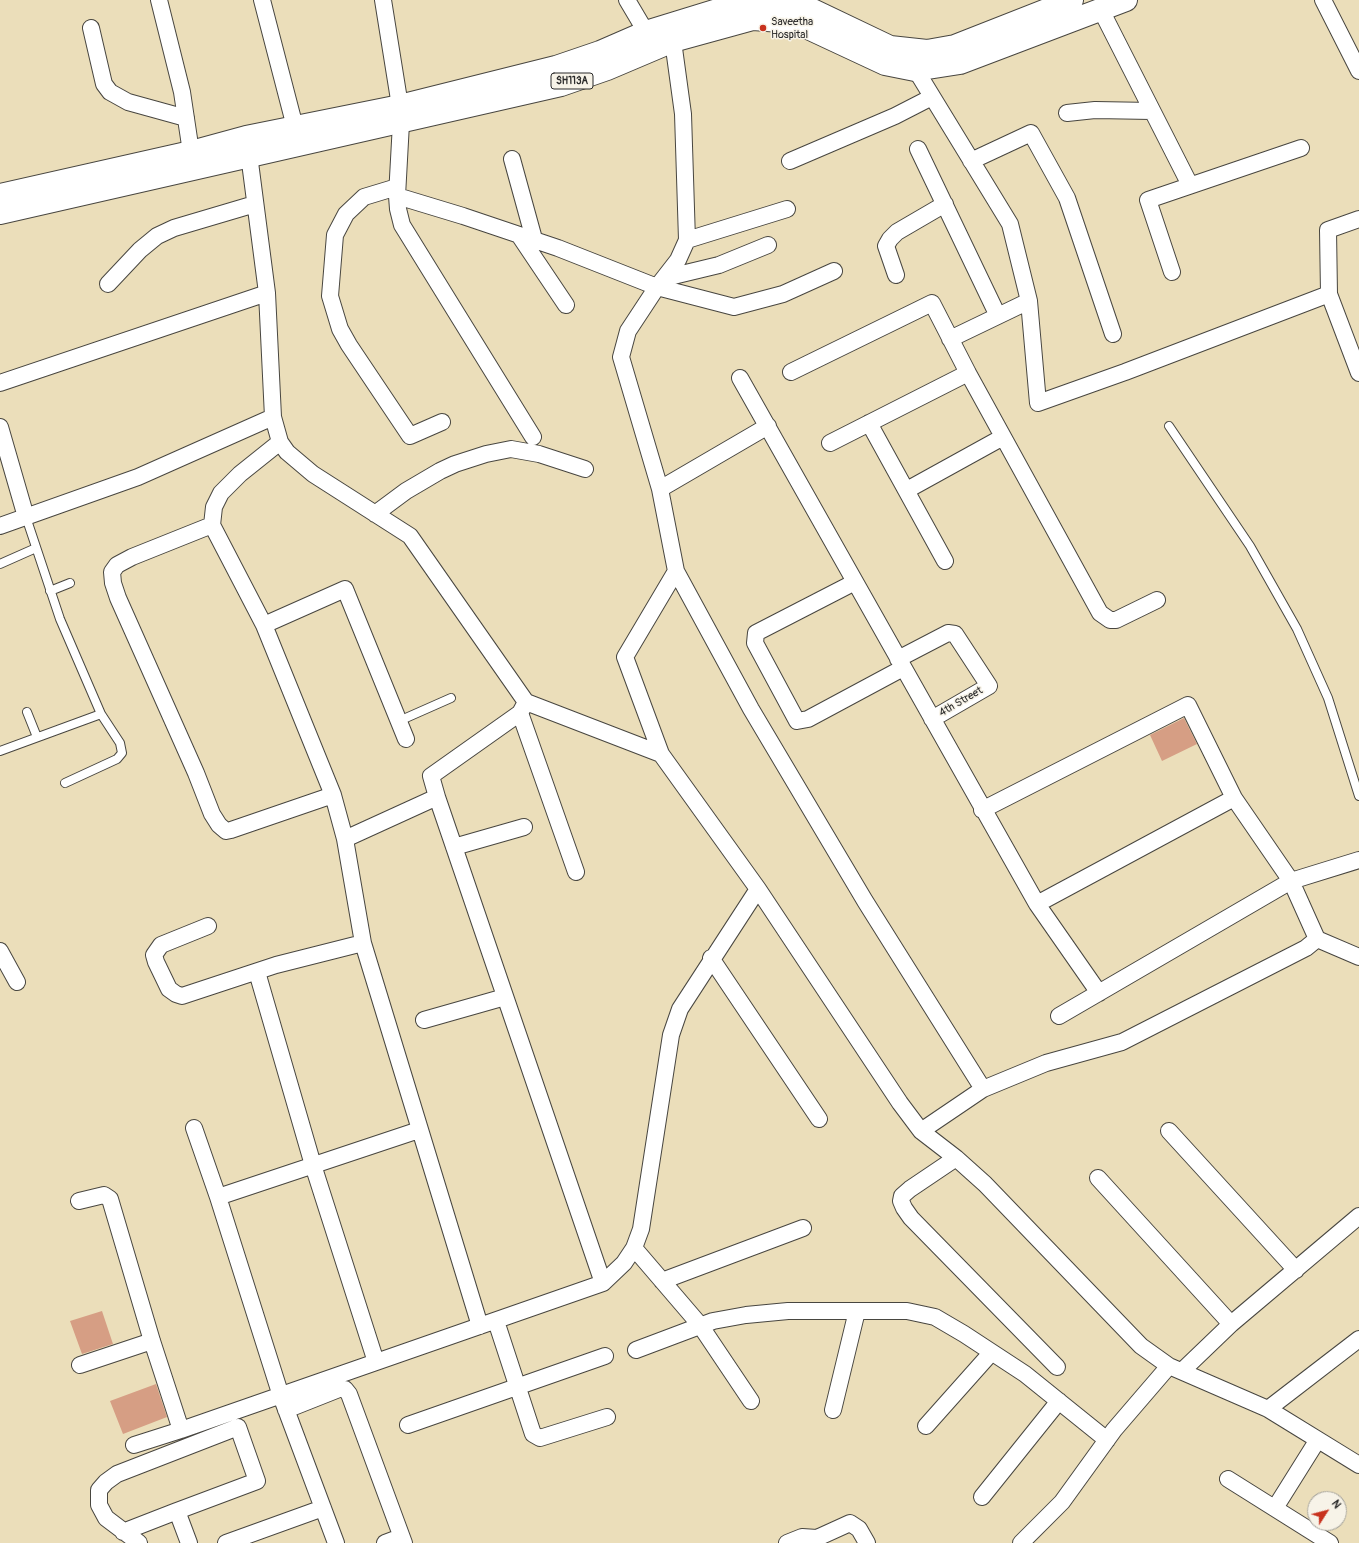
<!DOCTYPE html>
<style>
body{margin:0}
#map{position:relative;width:1359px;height:1543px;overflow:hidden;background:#ebdeba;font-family:Pangolin,sans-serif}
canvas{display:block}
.north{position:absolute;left:1307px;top:1491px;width:40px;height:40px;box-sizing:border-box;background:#f7f3e8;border:1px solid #a5a39c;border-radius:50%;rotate:54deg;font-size:11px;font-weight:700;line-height:16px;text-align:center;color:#2b2b2b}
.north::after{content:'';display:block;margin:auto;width:14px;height:18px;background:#c8321e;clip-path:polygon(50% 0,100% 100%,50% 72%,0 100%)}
</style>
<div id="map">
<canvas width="1359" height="1543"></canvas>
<div class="north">N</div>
</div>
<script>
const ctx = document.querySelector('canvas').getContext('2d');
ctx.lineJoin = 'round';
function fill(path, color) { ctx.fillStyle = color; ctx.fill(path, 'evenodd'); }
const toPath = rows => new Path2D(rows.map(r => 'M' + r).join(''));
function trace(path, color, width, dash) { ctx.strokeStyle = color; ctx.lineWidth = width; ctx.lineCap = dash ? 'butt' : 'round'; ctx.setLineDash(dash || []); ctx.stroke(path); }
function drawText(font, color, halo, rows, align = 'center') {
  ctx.font = font + ' Pangolin,sans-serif'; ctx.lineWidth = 3; ctx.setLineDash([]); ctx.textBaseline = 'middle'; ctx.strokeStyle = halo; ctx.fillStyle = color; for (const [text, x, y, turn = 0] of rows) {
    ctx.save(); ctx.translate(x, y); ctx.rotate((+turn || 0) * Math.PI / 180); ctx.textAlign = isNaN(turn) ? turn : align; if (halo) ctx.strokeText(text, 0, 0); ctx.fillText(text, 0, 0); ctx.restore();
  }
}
fill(toPath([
 [1184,718,1197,744,1162,761,1150,735],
 [102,1311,113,1344,82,1354,70,1321],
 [156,1384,167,1417,123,1434,110,1401]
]), '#d69e84');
const lane = toPath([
 [1169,426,1250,546,1297,629,1328,698,1359,796],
 [26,517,60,619,101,714,120,743,122,753,117,759,65,783],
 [0,564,36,548],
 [50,591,70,583],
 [27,712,37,737],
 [399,721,451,698],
 [0,751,101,714]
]);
const street = toPath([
 [159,0,182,92,191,152],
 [262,0,295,127],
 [383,0,400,106,401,123,397,196,398,209,402,225,533,437],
 [627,0,646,32],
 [1323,0,1359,71],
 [1100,8,1190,185],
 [91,28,104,84,110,92,128,102,186,118],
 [673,41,683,114,687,240,678,260,657,287,628,331,621,357,660,489,676,571,751,709,865,901,983,1089],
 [911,62,1010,224,1029,301,1038,403,1125,372,1329,294],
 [1067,113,1095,110,1152,111],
 [248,147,267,293,273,417,280,442,287,452,313,474,410,536,526,702,661,754,758,889,900,1103,921,1131,956,1158,985,1184,1141,1346,1169,1366,1268,1409,1359,1465],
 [918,149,998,316],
 [512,159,534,239],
 [790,161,895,116,932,97],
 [971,161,1031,133,1067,198,1113,334],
 [397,187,364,197,346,214,335,235,330,296,340,329,349,345,410,436,442,422],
 [397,196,463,216,558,248,657,287,734,307,783,294,834,271],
 [1359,219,1328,230,1329,294,1359,373],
 [519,235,566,305],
 [687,240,787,209],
 [1172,272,1148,200,1301,148],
 [896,275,886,246,890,239,897,232,945,204],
 [665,278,719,265,768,245],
 [108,284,140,250,157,236,174,228,255,204],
 [950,339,1029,301],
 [791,372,932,303,968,373,1100,613,1110,620,1116,620,1157,600],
 [740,378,1037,904,1099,993],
 [0,383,267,293],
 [869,423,945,561],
 [0,427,26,517],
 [280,442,240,474,221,493,214,507,212,525,264,625,333,795,345,839,363,943,480,1326],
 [830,443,968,373],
 [660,489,768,426],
 [907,490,1003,437],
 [375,514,406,491,440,471,455,464,486,454,511,449,539,454,585,469],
 [212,525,132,557,117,565,112,572,113,583,118,598,196,773,212,814,219,825,226,831,231,830,333,795],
 [0,526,138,477,273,417],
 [855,582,756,633,755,643,797,721,808,719,903,668],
 [264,625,345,589,406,739],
 [898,659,948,633,955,634,989,686,932,719],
 [520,713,576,872],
 [661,754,625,657,676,571],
 [437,797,603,1283],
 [982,810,1188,705,1234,798,1291,881,1059,1016],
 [345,839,437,797,431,776,520,713,526,702],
 [454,847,524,827],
 [1037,904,1234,798],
 [208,926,161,945,154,955,156,962,169,989,176,994,182,996,276,965,363,943],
 [1317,939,1359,957],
 [0,951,17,982],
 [711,958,819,1119],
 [257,972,313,1165,376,1362],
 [424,1020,505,997],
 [194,1128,218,1197],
 [921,1131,983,1089,1046,1063,1122,1042,1306,948,1317,939,1291,881,1359,860],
 [1169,1131,1296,1270],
 [956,1158,910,1189,902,1196,901,1201,904,1208,911,1218,1057,1367],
 [1098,1178,1231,1324],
 [79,1201,104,1195,110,1199,152,1341,181,1430,603,1283,624,1263,634,1248,641,1229,671,1035,680,1009,758,889],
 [634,1248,700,1325,751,1401],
 [662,1281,803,1228],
 [496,1321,533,1434,540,1438,607,1417],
 [636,1350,713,1321,746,1315,788,1311,907,1311,935,1317,964,1334,1025,1374,1107,1440],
 [80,1365,152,1341],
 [1182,1371,1231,1324,1359,1216],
 [1268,1409,1359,1339],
 [286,1410,339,1389,345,1389,349,1394,404,1543],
 [833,1410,857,1311],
 [408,1425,605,1356],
 [926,1426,991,1353],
 [134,1445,181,1430],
 [1228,1479,1330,1543],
 [982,1497,1059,1401],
 [1275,1508,1317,1441],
 [123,1532,177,1511,189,1543],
 [139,1543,106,1518,99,1505,99,1490,106,1482,117,1474,238,1427,257,1481,177,1511],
 [226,1543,323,1508],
 [336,1543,281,1396,218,1197,419,1130],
 [385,1543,401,1537],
 [787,1543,802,1537,817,1538,850,1523,859,1529,867,1543],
 [1021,1543,1062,1502,1114,1430,1169,1366]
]);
const primary = toPath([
 [0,195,191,152,246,137,400,106,556,67,600,52,646,32,750,0,780,1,800,4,890,47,927,51,955,46,1072,0],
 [0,213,561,85,607,69,673,41,753,19,795,22,885,64,915,70,960,63,1126,0]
]);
trace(lane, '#484640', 10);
trace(street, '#484640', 18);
trace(primary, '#484640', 24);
trace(lane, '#fff', 8);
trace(street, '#fff', 16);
trace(primary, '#fff', 22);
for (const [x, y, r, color] of [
 [763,28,4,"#c8321e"]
]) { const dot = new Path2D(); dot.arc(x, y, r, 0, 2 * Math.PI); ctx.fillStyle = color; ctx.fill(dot); trace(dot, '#f7f3e8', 1.5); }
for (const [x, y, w] of [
 [572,81,42]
]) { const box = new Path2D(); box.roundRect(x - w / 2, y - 8, w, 16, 3); ctx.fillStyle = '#f7f3e8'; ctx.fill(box); trace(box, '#2b2b2b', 1); }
drawText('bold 10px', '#2b2b2b', null, [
 ["SH113A",572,81]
]);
drawText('11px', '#2b2b2b', '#f7f3e8', [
 ["Saveetha",771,22],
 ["Hospital",771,35]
], 'left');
drawText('11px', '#2b2b2b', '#f7f3e8', [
 ["4th Street",961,702,-30]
]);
</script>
